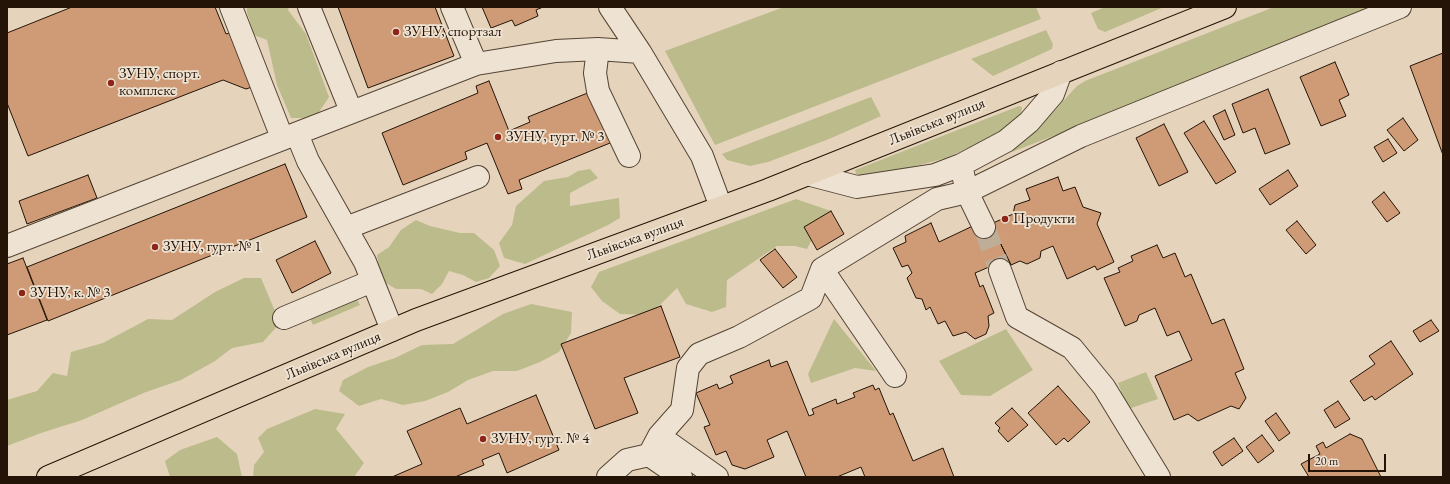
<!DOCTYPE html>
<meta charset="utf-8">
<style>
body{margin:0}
#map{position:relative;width:1450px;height:484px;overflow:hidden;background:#e5d4bb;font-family:"EB Garamond",serif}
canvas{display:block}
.frame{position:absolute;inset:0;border:8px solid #241407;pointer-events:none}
.scale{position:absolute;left:1308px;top:454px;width:78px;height:18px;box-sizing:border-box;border:2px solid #241407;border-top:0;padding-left:5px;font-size:12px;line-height:14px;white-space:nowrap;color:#241407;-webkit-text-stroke:3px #eee3d3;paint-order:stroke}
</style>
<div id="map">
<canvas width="1450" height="484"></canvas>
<div class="frame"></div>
<div class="scale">20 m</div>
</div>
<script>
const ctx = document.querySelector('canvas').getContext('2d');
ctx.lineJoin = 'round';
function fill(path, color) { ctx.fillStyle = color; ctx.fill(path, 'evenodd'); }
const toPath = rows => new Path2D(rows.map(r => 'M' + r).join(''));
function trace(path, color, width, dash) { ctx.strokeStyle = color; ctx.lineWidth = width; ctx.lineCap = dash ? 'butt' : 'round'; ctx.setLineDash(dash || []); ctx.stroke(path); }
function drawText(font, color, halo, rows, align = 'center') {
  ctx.font = font + ' "EB Garamond",serif'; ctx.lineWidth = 3.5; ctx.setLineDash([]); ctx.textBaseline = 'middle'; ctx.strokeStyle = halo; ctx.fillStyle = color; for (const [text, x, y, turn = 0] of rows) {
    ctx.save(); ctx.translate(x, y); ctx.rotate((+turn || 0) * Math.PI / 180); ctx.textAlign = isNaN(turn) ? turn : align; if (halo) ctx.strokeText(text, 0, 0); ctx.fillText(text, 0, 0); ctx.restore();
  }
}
fill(toPath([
 [247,7,289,7,288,10,306,34,329,97,315,118,291,118,277,85,267,40,254,35,247,12],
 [784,7,1036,7,1041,19,715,145,665,51],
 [1105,7,1164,7,1105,32,1098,29,1091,13],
 [1274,7,1377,7,1319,32,1012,152,1030,132,1044,122,1077,86,1085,81],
 [1046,30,1053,44,1052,49,993,76,971,59],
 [871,97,881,116,829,139,768,162,750,166,727,160,722,154],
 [1019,106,1022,107,1021,116,1008,127,978,143,946,158,905,169,864,176,856,174,855,170],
 [590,169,598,178,570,193,570,206,619,198,620,218,608,225,525,264,504,258,499,243,512,225,516,206,544,181,568,177,578,171],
 [796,199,831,211,829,218,817,230,807,249,795,246,777,246,727,280,726,307,712,312,686,304,677,288,650,315,620,314,602,301,591,287,599,272],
 [416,220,430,226,460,233,474,233,494,250,500,266,489,278,476,282,463,275,449,271,442,284,432,294,421,289,396,289,381,280,377,255,389,247,401,230],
 [244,278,261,278,280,323,263,342,232,348,215,361,181,380,146,392,82,420,41,433,7,446,7,400,37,391,53,373,67,376,71,352,103,343,148,319,172,320,215,292],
 [355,296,360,305,313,325,309,316],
 [531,304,572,312,571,333,559,352,540,362,517,371,493,371,468,380,448,392,425,401,403,405,381,399,359,406,339,391,343,380,368,367,395,358,422,345,453,344,503,314],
 [834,319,876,371,855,368,811,383,808,374],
 [1006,329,1033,370,990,396,961,395,939,361],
 [1146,372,1158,399,1128,409,1118,383],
 [315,409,345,414,336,429,364,463,354,477,253,477,254,465,264,452,258,438,267,429],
 [217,437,237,454,242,477,170,477,165,461,180,450]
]), '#bcbb8b');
const building = toPath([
 [72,7,215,7,226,34,235,31,258,85,246,89,223,80,28,156,7,103,7,33,72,7],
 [338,7,435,7,454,56,368,88,338,7],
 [482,7,543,7,536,10,538,16,515,26,512,20,491,28,482,7],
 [1443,53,1443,155,1410,66,1443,53],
 [1335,62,1349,95,1339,100,1346,116,1321,126,1300,77,1335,62],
 [489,81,509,131,530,122,528,117,590,92,615,141,519,180,522,189,508,194,487,143,465,152,467,159,403,185,382,133,478,93,476,86,489,81],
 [1268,89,1290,144,1265,154,1255,128,1243,133,1232,104,1268,89],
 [1225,110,1235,135,1224,140,1213,116,1225,110],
 [1403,118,1418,140,1404,151,1387,130,1403,118],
 [1204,121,1236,172,1216,184,1184,133,1204,121],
 [1164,124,1188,172,1159,186,1136,138,1164,124],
 [1388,139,1397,153,1383,162,1374,147,1388,139],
 [285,164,307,217,48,321,27,267,285,164],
 [1288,170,1298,186,1270,205,1259,189,1288,170],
 [88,175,97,198,27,224,19,201,88,175],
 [1058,177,1063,191,1075,187,1083,207,1101,213,1097,224,1114,262,1097,270,1095,266,1067,279,1053,246,1041,251,1040,258,1027,264,1020,261,1011,265,991,224,1013,214,1015,205,1030,200,1026,189,1058,177],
 [1384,192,1400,213,1387,222,1372,202,1384,192],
 [831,211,844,234,817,250,804,227,831,211],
 [1297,221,1316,245,1306,254,1286,230,1297,221],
 [931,223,939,242,977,224,991,224,1011,265,991,274,989,267,975,273,980,287,983,285,994,313,988,316,989,326,986,334,975,339,966,332,953,336,945,321,938,324,930,307,926,310,922,299,916,298,907,278,912,273,908,265,902,267,893,248,906,242,905,236,931,223],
 [315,241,331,273,292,293,276,260,315,241],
 [1157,245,1163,258,1175,253,1185,277,1191,274,1212,324,1224,319,1244,369,1235,373,1246,398,1239,409,1231,406,1198,421,1188,414,1174,420,1155,376,1192,360,1179,331,1167,336,1155,308,1139,315,1137,321,1125,326,1104,278,1120,272,1118,268,1133,261,1131,256,1157,245],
 [775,249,797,277,783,288,760,260,775,249],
 [23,258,47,320,7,335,7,264,23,258],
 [661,306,680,357,624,378,638,413,595,429,561,344,661,306],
 [1431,320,1439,331,1420,342,1413,331,1431,320],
 [1391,341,1413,374,1375,400,1372,396,1364,401,1350,381,1375,364,1369,356,1391,341],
 [769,360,771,367,787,361,809,416,814,414,812,409,836,399,837,404,855,397,853,393,873,385,875,390,879,388,890,415,893,413,913,461,943,448,954,477,865,477,861,467,837,477,806,477,787,431,767,440,774,457,745,469,732,465,726,451,716,455,704,427,710,425,696,393,717,384,719,389,733,383,730,376,769,360],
 [1058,386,1090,422,1068,442,1064,438,1056,445,1028,413,1058,386],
 [536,395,559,450,507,473,499,453,482,460,484,465,455,477,392,477,422,464,407,431,460,408,467,424,536,395],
 [1338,401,1350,419,1335,428,1324,410,1338,401],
 [1012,408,1028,425,1008,442,998,431,1000,428,995,423,1012,408],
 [1276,413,1290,433,1279,441,1265,421,1276,413],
 [1350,434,1362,439,1381,477,1309,477,1301,464,1320,454,1316,446,1323,442,1326,448,1350,434],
 [1262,435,1274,451,1258,463,1246,447,1262,435],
 [1234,438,1243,451,1222,466,1213,452,1234,438]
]);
fill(building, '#ce9b76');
trace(building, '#241407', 1);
trace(toPath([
 [984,227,1000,270]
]), '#beae97', 22, [22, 11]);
const minor = toPath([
 [231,7,281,135,285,138,476,64,556,51,598,49,640,52],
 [309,7,349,106,349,113],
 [452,7,476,64],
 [610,7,640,52,702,156,721,207],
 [598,49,595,73,598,91,629,156],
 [297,134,308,161,365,262,392,330],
 [961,165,1006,141,1029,122,1053,94,1061,72],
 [807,174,857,187,935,175,961,165,967,192,984,227],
 [346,228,478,177],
 [7,246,285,138],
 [822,269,895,376],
 [1000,270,1017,317,1072,348,1104,387,1159,477],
 [284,318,372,281],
 [659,436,717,477],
 [649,455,659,436,682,410,688,368,699,354,739,337,811,298,822,269,937,199,967,192,1081,136,1400,7],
 [608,477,627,460,649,455,681,477]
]);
const major = toPath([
 [48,477,416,320,768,190,1225,7]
]);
trace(minor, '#544434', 24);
trace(major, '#241407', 24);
trace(minor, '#eee3d3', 22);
trace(major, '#e5d4bb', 22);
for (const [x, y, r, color] of [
 [396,32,4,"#8f2418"],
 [111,83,4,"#8f2418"],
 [498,137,4,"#8f2418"],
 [1005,219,4,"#8f2418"],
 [155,247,4,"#8f2418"],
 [22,293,4,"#8f2418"],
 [483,439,4,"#8f2418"]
]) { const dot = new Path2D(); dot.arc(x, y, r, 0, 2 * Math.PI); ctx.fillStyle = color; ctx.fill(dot); trace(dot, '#eee3d3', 1.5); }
drawText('15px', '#241407', '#eee3d3', [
 ["ЗУНУ, спортзал",404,32],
 ["ЗУНУ, спорт.",119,74],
 ["комплекс",119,91],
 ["ЗУНУ, гурт. № 3",506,137],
 ["Продукти",1013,219],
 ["ЗУНУ, гурт. № 1",163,247],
 ["ЗУНУ, к. № 3",30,293],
 ["ЗУНУ, гурт. № 4",491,439]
], 'left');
drawText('15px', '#241407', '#eee3d3', [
 ["Львівська вулиця",937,122,-22],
 ["Львівська вулиця",635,239,-20],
 ["Львівська вулиця",333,356,-23]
]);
</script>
